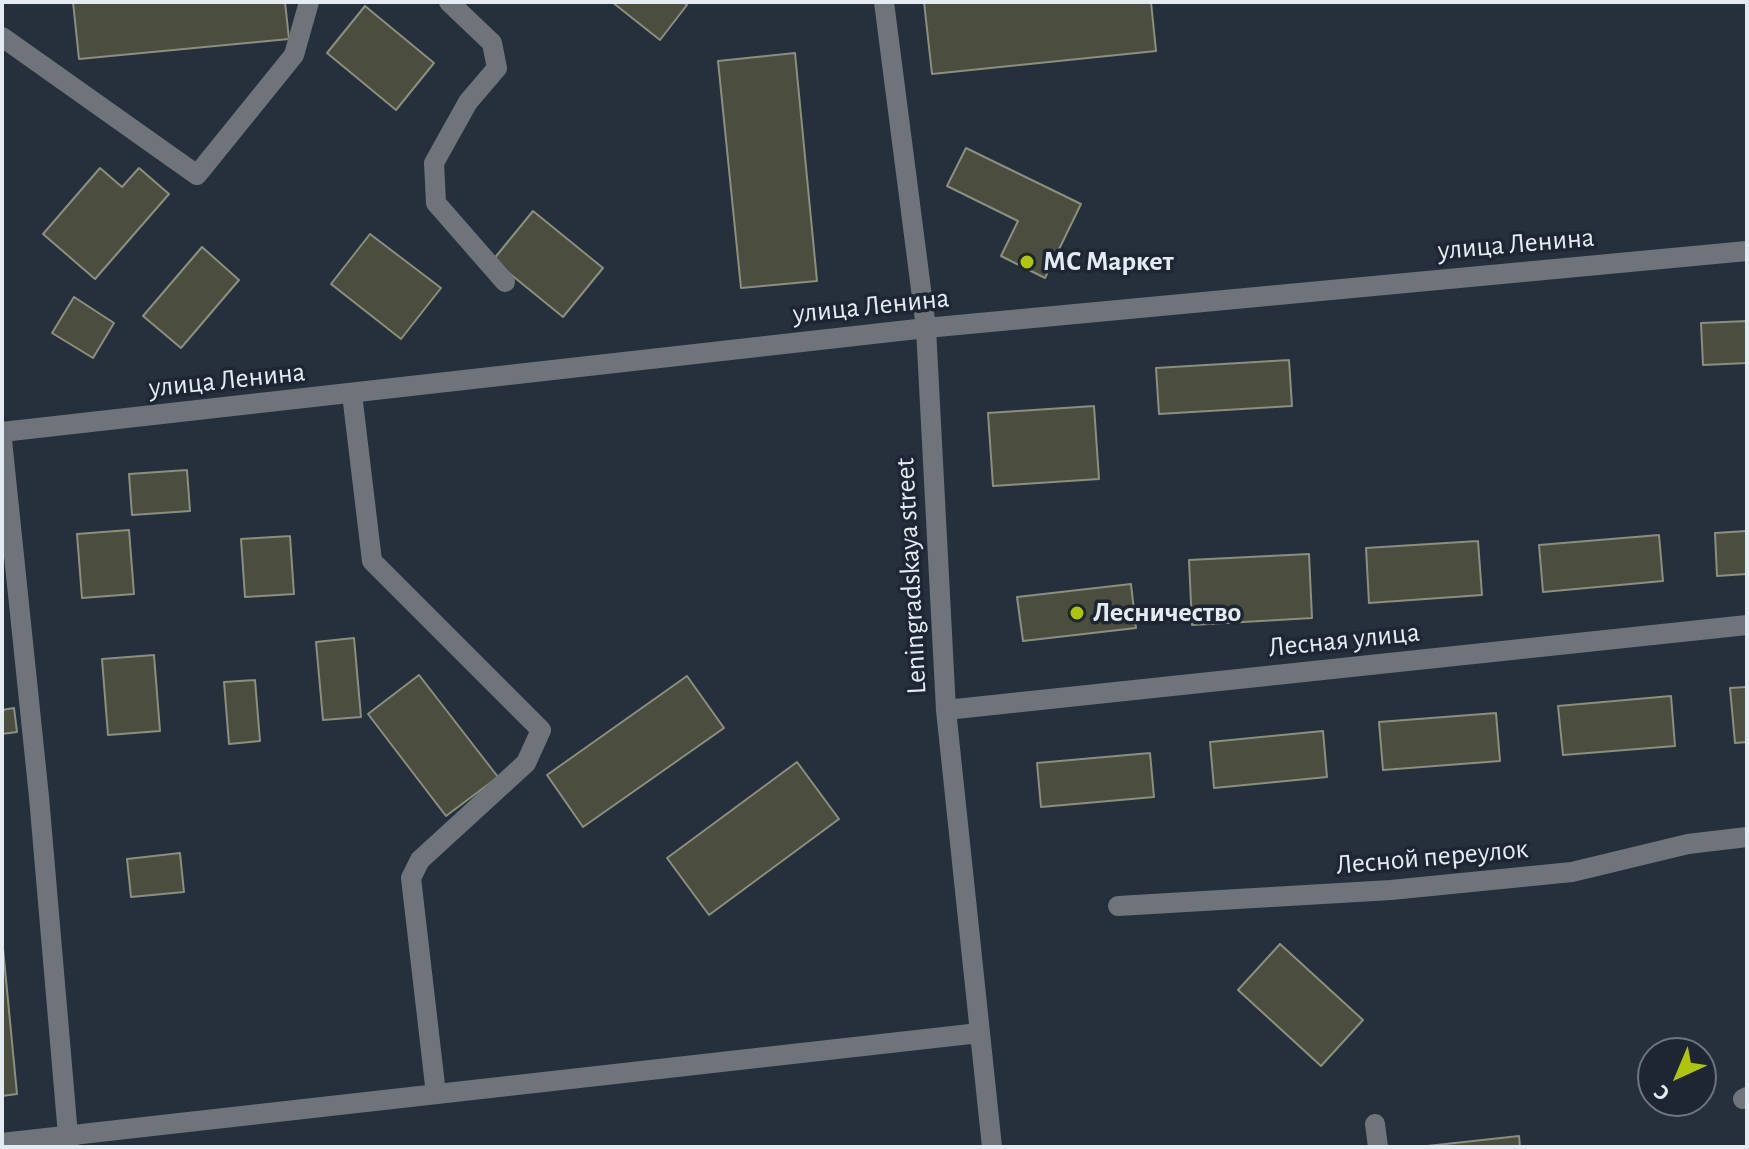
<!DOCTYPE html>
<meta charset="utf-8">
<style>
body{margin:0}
#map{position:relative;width:1749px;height:1149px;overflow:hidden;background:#26303c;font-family:"Alegreya Sans",sans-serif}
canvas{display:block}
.frame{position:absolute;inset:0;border:4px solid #e5ebf3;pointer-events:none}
.north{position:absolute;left:1637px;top:1037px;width:80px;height:80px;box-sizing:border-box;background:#1d2632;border:2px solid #6d757f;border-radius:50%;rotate:224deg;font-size:22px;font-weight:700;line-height:32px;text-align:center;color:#e5ebf3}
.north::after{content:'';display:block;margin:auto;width:28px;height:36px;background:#afc508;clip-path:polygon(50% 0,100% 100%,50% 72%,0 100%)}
</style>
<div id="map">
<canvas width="1749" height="1149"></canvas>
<div class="frame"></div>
<div class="north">С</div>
</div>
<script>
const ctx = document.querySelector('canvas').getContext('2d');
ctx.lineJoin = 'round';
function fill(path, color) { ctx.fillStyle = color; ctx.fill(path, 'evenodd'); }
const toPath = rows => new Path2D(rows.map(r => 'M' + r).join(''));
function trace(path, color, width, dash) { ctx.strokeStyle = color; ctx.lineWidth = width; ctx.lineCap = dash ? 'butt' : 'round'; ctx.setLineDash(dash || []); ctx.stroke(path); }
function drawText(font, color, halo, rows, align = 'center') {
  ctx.font = font + ' "Alegreya Sans",sans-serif'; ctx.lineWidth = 7; ctx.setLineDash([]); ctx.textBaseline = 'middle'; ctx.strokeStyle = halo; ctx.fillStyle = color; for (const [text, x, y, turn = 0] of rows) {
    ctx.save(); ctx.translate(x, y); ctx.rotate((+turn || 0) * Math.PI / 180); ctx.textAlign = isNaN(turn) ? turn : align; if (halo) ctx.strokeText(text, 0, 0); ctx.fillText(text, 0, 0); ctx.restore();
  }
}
const building = toPath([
 [73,2,285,2,289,39,79,59,73,2],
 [612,2,683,2,687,5,660,40,612,2],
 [924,2,1151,2,1156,51,932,74,924,2],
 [365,6,434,63,396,110,327,53,365,6],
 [795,53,817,281,741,288,718,61,795,53],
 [966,148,1081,204,1045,278,1001,256,1018,221,947,186,966,148],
 [100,168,122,187,139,168,169,194,95,279,43,234,100,168],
 [533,211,603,268,563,317,493,260,533,211],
 [370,234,441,288,401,339,331,284,370,234],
 [202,247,239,280,181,348,143,316,202,247],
 [74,297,114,323,93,358,52,333,74,297],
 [1747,321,1747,363,1703,365,1701,323,1747,321],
 [1289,360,1292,406,1159,414,1156,368,1289,360],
 [1094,406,1099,479,993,486,988,413,1094,406],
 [187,470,190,511,132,515,129,474,187,470],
 [129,530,134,594,82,598,77,534,129,530],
 [1747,531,1747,574,1717,576,1715,533,1747,531],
 [1659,535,1663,581,1543,592,1539,545,1659,535],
 [290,536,294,594,245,597,241,539,290,536],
 [1478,541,1482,595,1369,603,1366,548,1478,541],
 [1309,554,1312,618,1192,625,1189,560,1309,554],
 [1131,584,1136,628,1023,641,1017,597,1131,584],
 [354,638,361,717,323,720,316,642,354,638],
 [154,655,160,731,108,735,102,659,154,655],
 [419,675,498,777,446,816,368,714,419,675],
 [687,676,724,728,583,827,547,775,687,676],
 [255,680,260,741,229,744,224,682,255,680],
 [1747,687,1747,742,1735,743,1730,688,1747,687],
 [1671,696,1675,746,1563,755,1558,706,1671,696],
 [14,708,17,732,2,734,2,710,14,708],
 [1496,713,1500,761,1383,770,1379,722,1496,713],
 [1323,731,1327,777,1214,788,1210,742,1323,731],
 [1150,753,1154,797,1041,807,1037,763,1150,753],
 [797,762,839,819,709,915,667,858,797,762],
 [180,853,184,892,131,897,127,859,180,853],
 [2,938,17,1094,2,1096,2,938],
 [1280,944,1363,1020,1321,1066,1238,990,1280,944],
 [1519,1136,1520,1147,1418,1147,1519,1136]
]);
fill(building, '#4b4e3f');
trace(building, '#8b8f7d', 2);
trace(toPath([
 [449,2,492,43,497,68,468,102,434,163,436,203,505,282],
 [884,2,926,328,946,710,992,1147],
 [2,37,197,175,294,55,309,2],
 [352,394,372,561,541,730,526,763,420,860,411,878,436,1094],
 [2,432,926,328,1747,251],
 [2,440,39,797,69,1147],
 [946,710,1747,625],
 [1118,906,1391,890,1572,872,1688,844,1747,837],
 [1743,1099,1747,1097],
 [1375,1124,1378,1147],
 [2,1143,979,1033]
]), '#6f747a', 20);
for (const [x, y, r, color] of [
 [1027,262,8,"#afc508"],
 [1077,613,8,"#afc508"]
]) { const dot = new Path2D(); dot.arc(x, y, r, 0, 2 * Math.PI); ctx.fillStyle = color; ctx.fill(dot); trace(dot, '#1d2632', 3); }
drawText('28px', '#e5ebf3', '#1d2632', [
 ["улица Ленина",1516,244,-5],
 ["улица Ленина",871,306,-6],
 ["улица Ленина",227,380,-6],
 ["Leningradskaya street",911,576,-93],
 ["Лесная улица",1344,640,-6],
 ["Лесной переулок",1432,857,-5]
]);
drawText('bold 28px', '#e5ebf3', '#1d2632', [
 ["МС Маркет",1043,262],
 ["Лесничество",1093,613]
], 'left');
</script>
